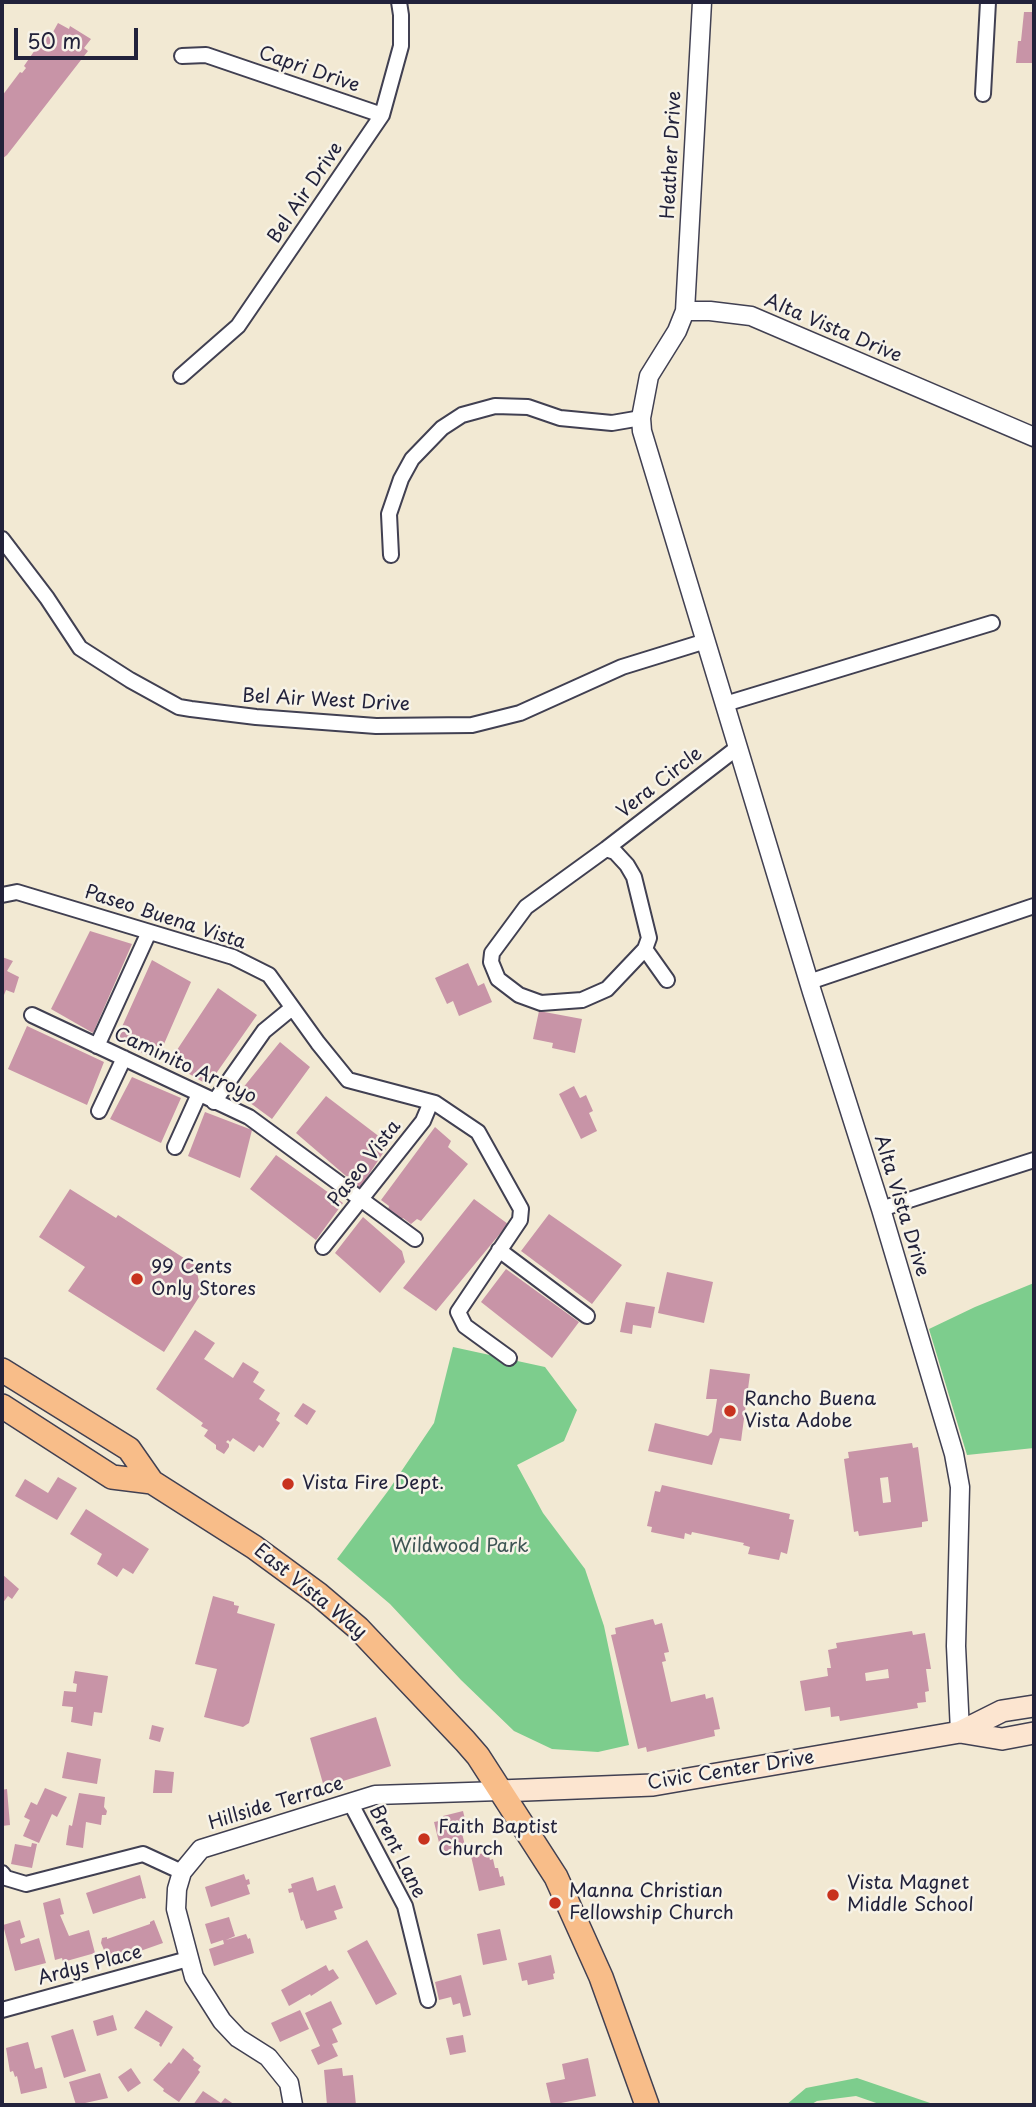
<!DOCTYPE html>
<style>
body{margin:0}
#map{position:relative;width:1036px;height:2107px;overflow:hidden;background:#f2e9d3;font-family:"Playpen Sans",sans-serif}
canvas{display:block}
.frame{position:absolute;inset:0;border:4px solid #22223b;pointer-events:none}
.scale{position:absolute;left:14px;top:28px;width:124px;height:32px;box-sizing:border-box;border:4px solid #22223b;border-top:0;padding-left:9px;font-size:21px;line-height:24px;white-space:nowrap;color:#22223b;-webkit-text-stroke:5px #f7f3e8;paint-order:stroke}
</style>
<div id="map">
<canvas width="1036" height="2107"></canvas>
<div class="frame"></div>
<div class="scale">50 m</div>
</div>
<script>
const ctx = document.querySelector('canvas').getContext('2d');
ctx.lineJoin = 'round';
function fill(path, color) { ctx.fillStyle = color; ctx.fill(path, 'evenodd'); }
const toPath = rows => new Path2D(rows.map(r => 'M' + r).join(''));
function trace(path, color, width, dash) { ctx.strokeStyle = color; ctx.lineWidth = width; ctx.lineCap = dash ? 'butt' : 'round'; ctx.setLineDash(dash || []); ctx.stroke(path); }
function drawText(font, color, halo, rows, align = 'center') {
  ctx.font = font + ' "Playpen Sans",sans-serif'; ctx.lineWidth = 5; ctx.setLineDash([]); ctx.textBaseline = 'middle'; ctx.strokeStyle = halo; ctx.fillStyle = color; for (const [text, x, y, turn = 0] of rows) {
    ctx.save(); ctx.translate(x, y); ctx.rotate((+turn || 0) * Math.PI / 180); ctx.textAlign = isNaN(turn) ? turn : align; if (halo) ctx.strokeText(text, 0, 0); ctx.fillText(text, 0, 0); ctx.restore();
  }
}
fill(toPath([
 [1034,1283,1034,1448,967,1455,929,1329,975,1307],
 [453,1347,545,1367,577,1410,564,1441,517,1465,543,1513,585,1569,604,1626,629,1745,598,1752,552,1749,514,1731,461,1680,390,1604,337,1559,388,1491,434,1423],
 [857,2078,936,2105,882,2105,856,2096,817,2101,810,2105,786,2105,806,2088]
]), '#7dcd8d');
fill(toPath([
 [1024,12,1034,12,1034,63,1016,63,1018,41,1021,41],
 [58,23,69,29,70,26,91,39,84,48,88,51,7,155,2,159,2,96,20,72,22,73,26,68,24,66,37,47,40,48,40,45,50,30,53,32],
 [90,931,132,944,93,1033,51,1009],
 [2,957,13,961,7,971,19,977,14,993,6,990,2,1000],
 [152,960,191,982,157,1060,116,1040],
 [468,963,478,986,484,983,492,1002,459,1016,453,1001,447,1004,435,978],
 [218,988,257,1015,208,1085,169,1062],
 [539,1011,582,1019,575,1053,552,1048,553,1043,533,1039],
 [27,1026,104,1062,87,1105,8,1069],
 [280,1042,310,1067,272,1119,238,1094],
 [132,1077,181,1098,161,1143,110,1119],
 [574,1086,580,1098,586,1095,593,1111,589,1113,597,1131,581,1139,559,1094],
 [326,1096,389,1144,360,1188,296,1133],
 [205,1112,252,1130,240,1178,188,1156],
 [435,1127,451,1141,448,1147,468,1164,421,1221,417,1219,411,1224,403,1218,400,1221,388,1210,389,1206,381,1200],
 [276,1155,343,1203,316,1240,250,1189],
 [70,1189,116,1218,118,1215,196,1266,201,1294,164,1352,68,1291,85,1267,39,1237],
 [474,1199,508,1224,436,1311,403,1288],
 [549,1214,622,1265,592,1304,521,1251],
 [363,1217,402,1251,405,1262,380,1293,335,1253],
 [506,1269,579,1322,552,1358,481,1302],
 [667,1272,713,1282,704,1323,658,1313],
 [626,1302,655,1307,651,1328,633,1325,632,1334,620,1332],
 [195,1330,215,1343,204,1359,233,1378,243,1362,259,1372,253,1382,265,1390,259,1399,280,1413,276,1420,280,1423,263,1448,259,1445,254,1452,233,1438,230,1442,228,1440,226,1442,229,1444,229,1447,224,1454,216,1449,216,1445,204,1436,208,1430,201,1426,203,1423,156,1389],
 [710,1369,750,1374,741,1441,720,1438,712,1465,648,1451,655,1423,708,1436,712,1432,717,1399,706,1399],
 [303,1403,316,1411,307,1425,294,1416],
 [912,1443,913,1448,918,1447,928,1521,922,1522,922,1527,859,1536,858,1531,854,1532,844,1459,849,1458,848,1452],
 [888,1477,891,1502,883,1503,880,1478],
 [58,1477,77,1488,57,1520,15,1496,25,1479,48,1493],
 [662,1485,790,1514,789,1519,794,1520,787,1554,781,1552,779,1560,748,1554,750,1547,743,1545,744,1543,692,1532,691,1535,685,1533,684,1539,651,1532,652,1527,647,1526,655,1491,660,1492],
 [86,1509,149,1549,133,1574,123,1568,117,1577,97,1564,102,1554,70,1534],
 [2,1574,19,1589,12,1599,8,1596,2,1604],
 [213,1596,234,1602,234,1605,239,1606,237,1613,275,1624,249,1723,243,1727,204,1717,217,1669,195,1664],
 [653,1619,655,1625,662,1623,669,1652,664,1653,666,1661,662,1662,671,1702,705,1694,706,1699,713,1697,720,1729,714,1730,715,1736,647,1752,646,1747,638,1749,611,1635,616,1634,615,1628],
 [912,1631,913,1635,925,1633,931,1669,926,1669,929,1691,925,1692,926,1702,917,1703,918,1708,840,1721,839,1716,831,1717,830,1707,805,1711,800,1681,828,1676,827,1668,831,1668,828,1650,837,1648,836,1643],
 [888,1669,889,1678,866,1681,865,1673],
 [75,1671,108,1676,102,1713,94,1712,92,1726,71,1722,73,1707,62,1706,64,1691,76,1692,77,1684,73,1683],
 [376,1717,391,1766,324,1787,310,1738],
 [152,1725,164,1728,160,1742,149,1739],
 [67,1752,101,1759,97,1784,62,1778],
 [155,1770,174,1772,172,1793,153,1793],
 [45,1788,67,1797,57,1817,52,1814,39,1843,23,1836,30,1820,24,1817,31,1802,37,1805],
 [7,1789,10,1825,2,1826,2,1790],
 [79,1793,105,1797,104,1807,107,1811,106,1815,102,1815,101,1825,86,1822,83,1848,66,1845,69,1825,72,1826],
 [463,1811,468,1832,462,1833,466,1850,442,1855,434,1822,444,1820,443,1816],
 [32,1843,37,1844,32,1868,11,1864,15,1844,31,1847],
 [488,1852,490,1860,493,1859,495,1868,498,1868,500,1877,503,1876,505,1885,479,1891,471,1856],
 [244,1874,246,1880,249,1879,250,1884,247,1885,250,1894,211,1907,205,1887],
 [140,1875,146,1898,142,1899,142,1898,93,1914,86,1893],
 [313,1877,317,1891,335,1885,343,1908,334,1911,337,1919,306,1929,303,1920,301,1921,293,1892,289,1893,288,1889,292,1888,291,1884],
 [60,1898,64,1914,60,1915,69,1936,89,1930,95,1953,63,1962,62,1958,55,1960,43,1903],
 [229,1917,235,1936,226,1940,246,1934,248,1939,250,1938,254,1953,214,1966,209,1949,224,1944,223,1940,211,1944,205,1924],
 [20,1920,25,1937,20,1939,21,1944,39,1938,46,1963,15,1971,3,1925],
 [154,1920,163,1943,109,1962,101,1943,102,1938,107,1937,107,1939,150,1924,150,1922],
 [500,1929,507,1960,483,1965,477,1934],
 [367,1940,397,1994,376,2005,347,1951],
 [551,1955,555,1973,553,1974,554,1979,528,1985,527,1980,522,1981,518,1963],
 [326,1965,329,1971,333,1969,339,1978,311,1996,310,1994,289,2006,281,1990],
 [461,1975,471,2015,463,2017,460,2003,453,2005,451,1997,439,2000,435,1982],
 [331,2001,342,2024,332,2029,338,2042,332,2044,338,2056,318,2065,311,2050,320,2046,305,2013],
 [146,2010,173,2027,161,2047,159,2045,160,2043,134,2028],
 [300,2010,309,2029,280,2042,271,2023],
 [113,2015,117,2030,97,2036,93,2021],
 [73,2029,86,2071,64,2078,51,2036],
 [463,2035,466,2052,450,2055,446,2038],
 [28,2042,35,2069,42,2067,47,2088,21,2094,17,2076,15,2077,13,2071,10,2072,6,2048],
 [183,2048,191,2055,194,2058,193,2060,201,2066,198,2070,200,2072,179,2102,163,2091,164,2089,153,2080,169,2062,171,2064],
 [588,2058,596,2096,551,2105,546,2083,565,2079,562,2064],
 [131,2068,141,2083,128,2092,118,2077],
 [342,2068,343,2076,353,2075,356,2105,327,2105,324,2070],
 [100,2073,108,2098,76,2105,69,2082],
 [203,2091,221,2103,225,2098,235,2105,193,2105]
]), '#c894a7');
const minor = toPath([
 [182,56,206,55,382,115],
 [983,94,988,2],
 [181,376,238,326,382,115,401,46,401,15,399,2],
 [2,539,47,598,80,648,130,680,179,707,191,709,256,717,376,726,472,725,520,713,622,667,706,641],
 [391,555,389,514,401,479,412,459,442,428,462,415,495,406,528,407,560,418,612,423,641,418],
 [725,704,992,623],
 [606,849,615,852,627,865,634,877,649,938,645,949,607,989,582,1000,541,1003,519,995,498,979,491,962,492,953,526,907,606,849,737,748],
 [2,895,17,892,233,957,269,975,318,1043,348,1080,435,1103,478,1132,521,1209,520,1220,458,1312,465,1326,509,1358],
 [645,949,667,980],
 [809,982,1034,906],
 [32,1015,249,1117,415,1239],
 [97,1046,149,932],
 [214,1102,264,1031,292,1008],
 [99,1111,124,1058],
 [175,1147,199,1094],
 [881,1209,1034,1160],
 [323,1247,423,1121,431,1102],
 [499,1250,587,1316],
 [350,1802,405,1906,428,2000],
 [2,1873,6,1878,26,1884,143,1854,182,1872],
 [2,2010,188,1959]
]);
const tertiary = toPath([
 [702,2,685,311,677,331,649,376,641,418,642,431,812,992,881,1209,954,1454,960,1487,956,1646,960,1732],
 [685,311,710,311,751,316,1034,437],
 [293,2105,289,2083,268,2057,238,2038,222,2021,194,1977,176,1909,177,1889,182,1872,201,1849,375,1795,500,1791]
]);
const secondary = toPath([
 [960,1732,1002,1739,1034,1733],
 [500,1791,653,1785,960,1732,1002,1711,1034,1706]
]);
const primary = toPath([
 [2,1370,129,1449,152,1482,254,1547,318,1594,358,1628,465,1741,478,1756,556,1877,601,1977,647,2105],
 [2,1406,112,1477,152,1482]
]);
trace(minor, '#414052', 18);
trace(tertiary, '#414052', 21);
trace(secondary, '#414052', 24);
trace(primary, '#414052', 26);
trace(minor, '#fff', 14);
trace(tertiary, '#fff', 18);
trace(secondary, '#fce5d0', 21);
trace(primary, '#f8bd89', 23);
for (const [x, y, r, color] of [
 [137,1279,7,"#c8321e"],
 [730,1411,7,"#c8321e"],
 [288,1484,7,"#c8321e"],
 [424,1839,7,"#c8321e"],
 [833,1895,7,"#c8321e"],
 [555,1903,7,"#c8321e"]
]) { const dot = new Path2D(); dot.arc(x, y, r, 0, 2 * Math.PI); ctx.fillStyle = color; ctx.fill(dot); trace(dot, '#f7f3e8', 2.5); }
drawText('19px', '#22223b', '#f7f3e8', [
 ["Capri Drive",309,70,19],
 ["Heather Drive",672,155,-87],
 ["Bel Air Drive",306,193,-56],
 ["Alta Vista Drive",833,329,23],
 ["Bel Air West Drive",326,701,3],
 ["Vera Circle",660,783,-38],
 ["Paseo Buena Vista",165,918,18],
 ["Caminito Arroyo",185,1066,25],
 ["Paseo Vista",365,1164,-52],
 ["Alta Vista Drive",901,1206,73],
 ["East Vista Way",310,1592,39],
 ["Civic Center Drive",731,1771,-9],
 ["Hillside Terrace",276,1804,-17],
 ["Brent Lane",397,1852,63],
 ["Ardys Place",90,1966,-15]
]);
drawText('19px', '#22223b', '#f7f3e8', [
 ["99 Cents",151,1268],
 ["Only Stores",151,1290],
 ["Rancho Buena",744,1400],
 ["Vista Adobe",744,1422],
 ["Vista Fire Dept.",302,1484],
 ["Faith Baptist",438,1828],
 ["Church",438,1850],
 ["Vista Magnet",847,1884],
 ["Middle School",847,1906],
 ["Manna Christian",569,1892],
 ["Fellowship Church",569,1914]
], 'left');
drawText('19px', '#3d5554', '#f7f3e8', [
 ["Wildwood Park",460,1547]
]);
</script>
